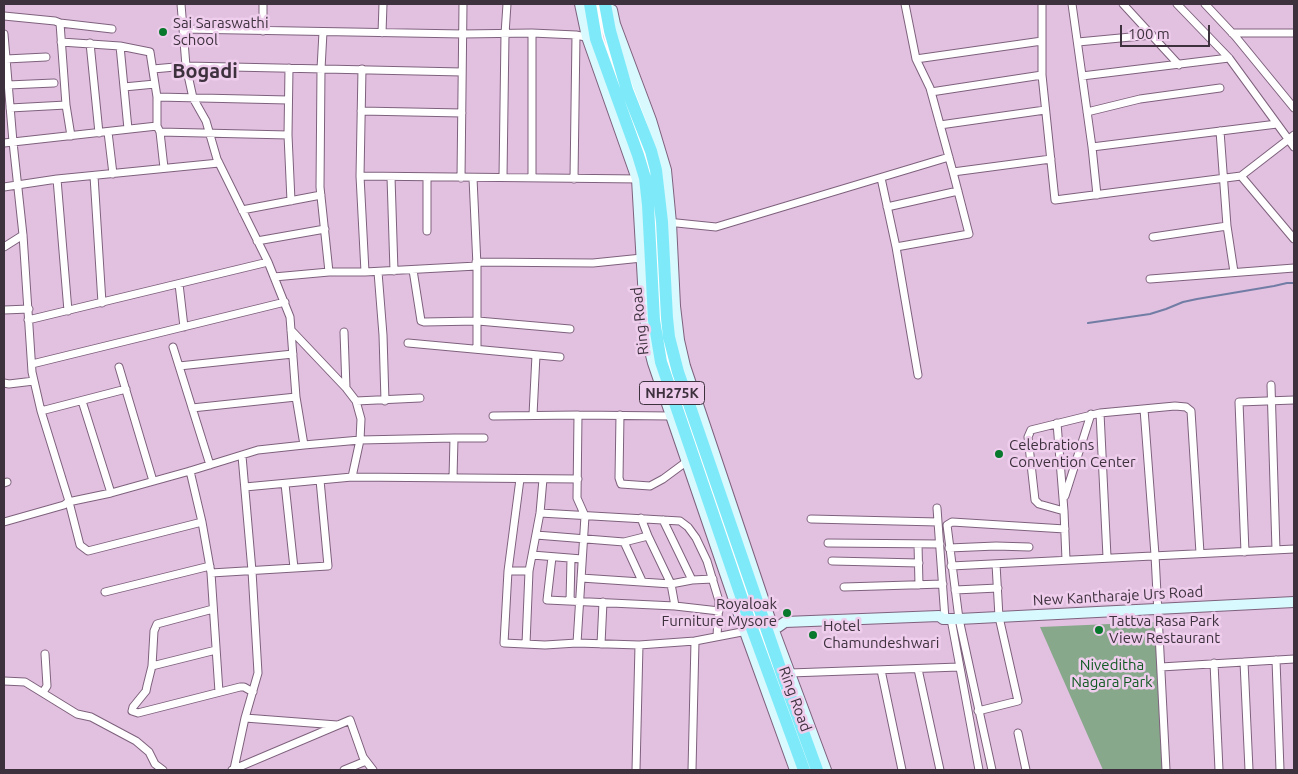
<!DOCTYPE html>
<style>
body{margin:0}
#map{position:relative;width:1298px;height:774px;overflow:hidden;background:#e2c1e0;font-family:Ubuntu,sans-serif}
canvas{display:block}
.frame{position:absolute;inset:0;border:5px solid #3e313e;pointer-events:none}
.scale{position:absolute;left:1120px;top:25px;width:90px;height:22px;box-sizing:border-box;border:2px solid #3e313e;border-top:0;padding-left:6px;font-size:15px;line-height:18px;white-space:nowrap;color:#3e313e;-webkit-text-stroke:4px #efceed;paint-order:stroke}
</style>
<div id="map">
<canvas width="1298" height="774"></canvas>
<div class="frame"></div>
<div class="scale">100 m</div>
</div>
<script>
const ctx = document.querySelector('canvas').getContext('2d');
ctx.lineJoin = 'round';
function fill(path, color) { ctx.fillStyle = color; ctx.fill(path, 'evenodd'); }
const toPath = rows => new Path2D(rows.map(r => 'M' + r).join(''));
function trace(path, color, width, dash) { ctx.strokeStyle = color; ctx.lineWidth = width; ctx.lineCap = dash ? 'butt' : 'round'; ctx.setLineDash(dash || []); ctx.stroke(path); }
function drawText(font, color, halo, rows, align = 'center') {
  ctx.font = font + ' Ubuntu,sans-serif'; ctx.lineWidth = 5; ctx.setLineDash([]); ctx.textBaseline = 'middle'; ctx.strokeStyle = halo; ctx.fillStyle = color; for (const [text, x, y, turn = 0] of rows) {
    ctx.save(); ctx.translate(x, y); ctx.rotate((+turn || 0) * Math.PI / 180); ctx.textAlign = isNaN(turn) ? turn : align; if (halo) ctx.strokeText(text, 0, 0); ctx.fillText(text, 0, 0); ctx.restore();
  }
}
fill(toPath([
 [1156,622,1164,770,1103,770,1040,627]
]), '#88a88b');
trace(toPath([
 [1088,323,1150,314,1166,309,1183,302,1197,299,1274,286,1287,283,1294,283]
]), '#727da5', 2);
const street = toPath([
 [181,4,186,66,193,98,206,121,217,159,268,262,290,317,296,397,304,445],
 [1042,4,1042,75,1055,200,1241,176,1294,135],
 [1072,4,1092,147,1097,195],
 [1123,4,1179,65],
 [1177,4,1229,58,1294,147],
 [1205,4,1235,36,1294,108],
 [4,16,55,21,60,23,66,105,71,136],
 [60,23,112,29],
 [183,29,463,34,532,33,576,35,590,38],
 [263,31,263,4],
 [382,33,383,4],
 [1232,33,1294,33],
 [4,34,13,142,23,235,32,372,41,411,68,498,80,545,88,551,202,522],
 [61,42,120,46,150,52,157,97,157,126,160,132,164,168],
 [1078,42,1152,35],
 [90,43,99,133],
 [120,46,128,129],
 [6,59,46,57],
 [916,59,1042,41],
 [153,69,186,66,462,72],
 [362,69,360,176,365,272],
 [1082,76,1229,58],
 [8,85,54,83],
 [124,87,155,84],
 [931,92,1042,75],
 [157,97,288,100],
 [10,108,66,105],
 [361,111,462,113],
 [1087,112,1140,99,1220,88],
 [940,125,1045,110],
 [1220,131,1227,226,1234,272],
 [108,132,113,174],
 [160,132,288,135,289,68],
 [288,135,291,201],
 [4,143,157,126],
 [1092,147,1277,124],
 [953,172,1051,159],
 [94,176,102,303],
 [360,176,640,179],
 [1241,176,1294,239],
 [391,177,394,271],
 [427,177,427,231],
 [503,177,505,34,507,4],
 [461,178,463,4],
 [473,178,477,266,477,349],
 [532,178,532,33],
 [881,178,896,247,918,375],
 [57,179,68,311],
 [574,179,576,35],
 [4,187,57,179,219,163],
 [887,207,958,191],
 [242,210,321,195],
 [667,222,716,227,949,157],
 [1153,237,1227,226],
 [257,241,325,229],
 [4,247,23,235],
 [896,247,969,234,953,172,930,88,916,59,905,4],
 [476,262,593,263,642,258],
 [413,270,421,321,424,322,478,321,570,329],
 [329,272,365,272,477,266],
 [378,272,383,335,385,401],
 [274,277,329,272,320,187,321,69,323,32],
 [1150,279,1294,268],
 [179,284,184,327],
 [4,310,29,309],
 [28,320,268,262],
 [291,330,346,388,356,401,361,419,360,440,352,477],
 [344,332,346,388],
 [408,343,560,357],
 [173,347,210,465],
 [32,364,285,302],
 [179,366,293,354],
 [119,367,153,481],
 [4,383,9,384,34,381],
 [1271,385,1276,550],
 [82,401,111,493],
 [356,401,420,398],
 [192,408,296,397],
 [1144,409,1155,555,1166,770],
 [41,411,126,389],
 [1100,413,1107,557],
 [533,415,536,355],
 [620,415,619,478,621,484,650,486,663,479,686,462],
 [493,416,578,415,670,416],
 [1057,423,1064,511,1066,560],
 [454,438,484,438],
 [190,471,202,522,211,573,219,692],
 [520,479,508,571,504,643,545,645,577,643,639,645,695,641],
 [4,483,7,482],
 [285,484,294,568],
 [245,487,352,477,578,479],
 [1065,496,1091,414],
 [937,508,945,619],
 [1064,511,1039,504,1035,500,1028,437,1031,430,1100,413,1175,406,1186,407,1191,411,1200,553],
 [540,513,680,521,688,527,696,538,707,561,719,601,717,636],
 [641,518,648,536,671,584,675,606],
 [811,519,938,522],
 [663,520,692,580],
 [4,522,64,505,68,502,111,493,190,471,258,450,304,445,360,440,454,438,453,478],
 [536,535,624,542,648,536],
 [624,542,642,581],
 [828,543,940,544],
 [918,544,919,585],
 [949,548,996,546,1029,547],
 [1245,552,1239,402,1294,400],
 [532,555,582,559],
 [552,557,547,600,675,606,719,611],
 [832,561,919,563],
 [951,566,1294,549],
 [508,571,529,571],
 [211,573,328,566,320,480],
 [581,578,671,584,692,580,713,579],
 [844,587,943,584],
 [955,590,998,588],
 [105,592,210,566],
 [570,601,571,559],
 [213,609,157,624,154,631,152,666,147,686,146,691,133,707,132,711,138,713,240,687,244,687,253,692],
 [951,619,979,770],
 [577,643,585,516,577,498,578,415],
 [526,644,529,571,540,513,543,479],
 [601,644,603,602],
 [1276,660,1280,770],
 [1244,662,1249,770],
 [1214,663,1219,770],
 [152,666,216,650],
 [1161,667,1294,659],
 [918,669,940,770],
 [881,670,902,770],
 [790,673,959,667],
 [4,681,25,682,77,714,91,717,136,741,149,752,155,764,163,770],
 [43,692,47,686,45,654],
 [978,711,1018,701,999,617,996,564],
 [245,718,337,725],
 [1018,733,1026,770],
 [234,769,245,718,258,673,252,571,242,456],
 [232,770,350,720,363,757,373,770],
 [344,770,366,761],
 [636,770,639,645],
 [692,770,695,641,747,631],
 [992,770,959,619,947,525,952,522,1065,529]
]);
const secondary = toPath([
 [580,4,587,37,637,179,645,317,648,343,653,363,745,632,795,770],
 [612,10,615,24,651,120,666,170,671,223,675,306,679,340,685,366,773,628,826,770],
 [769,628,778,627,785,622,939,616,943,619,959,619,1294,602]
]);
const highway = toPath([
 [590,4,596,39,638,155,645,178,648,205,654,320,661,362,753,631,804,770],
 [605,4,610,31,627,90,651,151,656,170,662,222,667,318,669,337,678,372,782,674,817,770]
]);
trace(street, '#7e617d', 9);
trace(secondary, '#7e617d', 12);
trace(highway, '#fff', 15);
trace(street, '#fff', 7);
trace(secondary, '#d8f9fd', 10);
trace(highway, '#7eeaf9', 12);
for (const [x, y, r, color] of [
 [163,32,5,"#08782c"],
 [999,454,5,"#08782c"],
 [787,613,5,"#08782c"],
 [1099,630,5,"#08782c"],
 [813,635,5,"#08782c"]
]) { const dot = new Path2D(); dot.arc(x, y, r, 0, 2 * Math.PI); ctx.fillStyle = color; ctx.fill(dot); trace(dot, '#efceed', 2); }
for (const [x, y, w] of [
 [672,393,65]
]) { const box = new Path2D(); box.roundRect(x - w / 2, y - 11.5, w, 23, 4); ctx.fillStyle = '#efceed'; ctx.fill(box); trace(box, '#3e313e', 1); }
drawText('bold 14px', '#3e313e', null, [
 ["NH275K",672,393]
]);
drawText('15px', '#3e313e', '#efceed', [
 ["Sai Saraswathi",173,23],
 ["School",173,40],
 ["Celebrations",1009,445],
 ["Convention Center",1009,462],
 ["Royaloak",777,604,"right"],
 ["Furniture Mysore",777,621,"right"],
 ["Tattva Rasa Park",1109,621],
 ["View Restaurant",1109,638],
 ["Hotel",823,626],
 ["Chamundeshwari",823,643]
], 'left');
drawText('15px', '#3e313e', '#efceed', [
 ["Ring Road",640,321,-96],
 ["New Kantharaje Urs Road",1118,596,-3],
 ["Ring Road",795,699,70]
]);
drawText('15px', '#115a23', '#efceed', [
 ["Niveditha",1112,665],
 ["Nagara Park",1112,682]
]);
drawText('bold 20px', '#3e313e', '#efceed', [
 ["Bogadi",205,71]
]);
</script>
